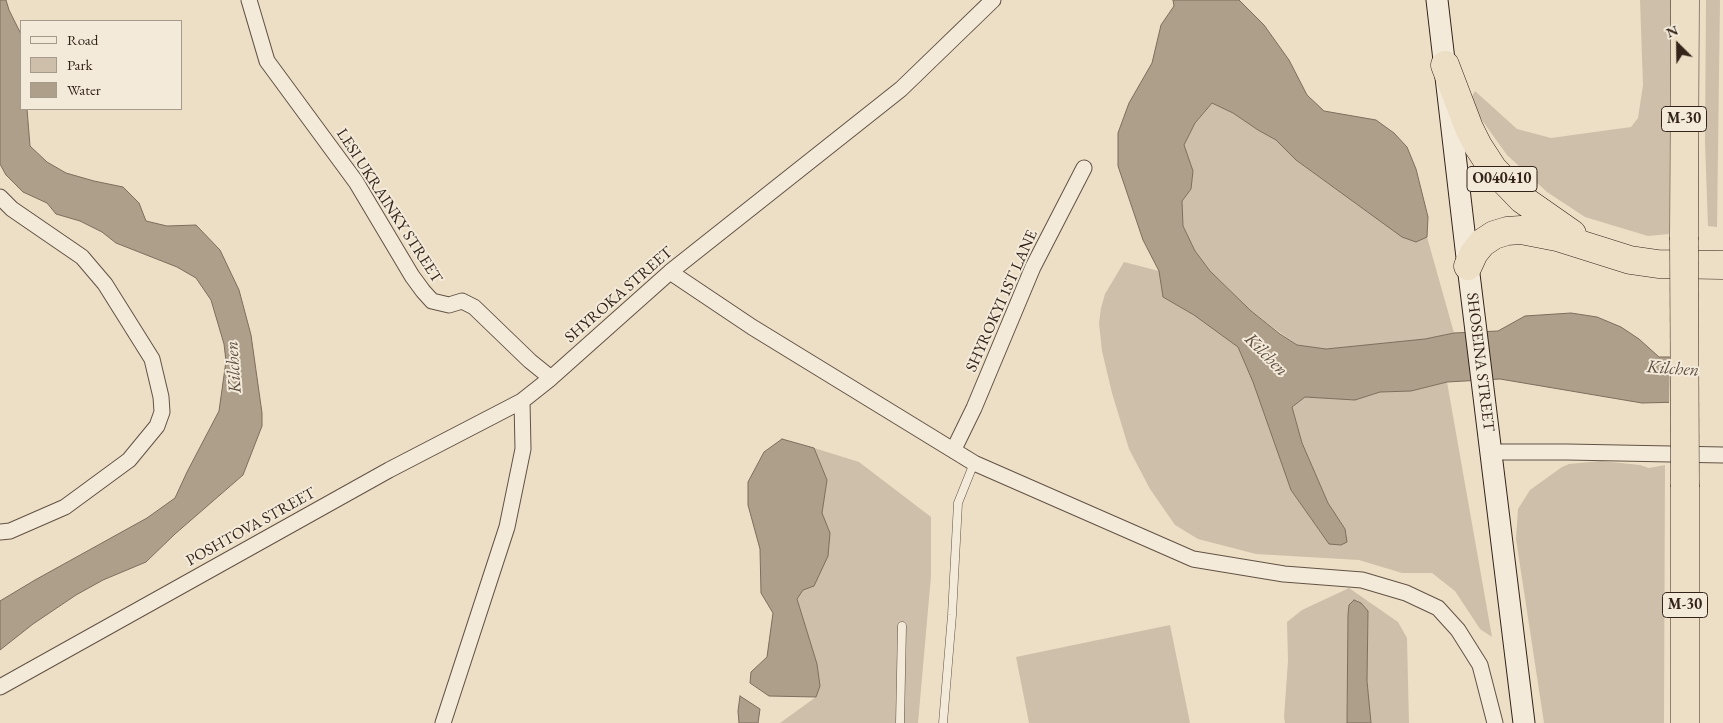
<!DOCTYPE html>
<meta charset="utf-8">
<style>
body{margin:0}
#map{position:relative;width:1723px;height:723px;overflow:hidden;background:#eddfc6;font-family:"EB Garamond",serif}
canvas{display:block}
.legend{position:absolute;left:20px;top:20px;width:162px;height:90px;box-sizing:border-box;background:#f3eada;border:1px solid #a69a8d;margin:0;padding:6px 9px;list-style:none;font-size:15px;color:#332319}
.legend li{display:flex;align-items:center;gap:10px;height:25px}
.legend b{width:25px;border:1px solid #a69a8d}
.north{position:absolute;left:1653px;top:20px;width:50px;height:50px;-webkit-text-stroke:4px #f3eada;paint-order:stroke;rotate:337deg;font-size:14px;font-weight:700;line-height:20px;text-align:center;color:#332319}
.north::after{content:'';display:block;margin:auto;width:18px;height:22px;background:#332319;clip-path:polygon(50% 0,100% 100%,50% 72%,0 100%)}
</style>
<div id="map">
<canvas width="1723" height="723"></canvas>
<ul class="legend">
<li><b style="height:6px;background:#f3eada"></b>Road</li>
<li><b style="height:14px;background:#cdbfa9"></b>Park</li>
<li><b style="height:14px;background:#ae9f8b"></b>Water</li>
</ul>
<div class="north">N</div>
</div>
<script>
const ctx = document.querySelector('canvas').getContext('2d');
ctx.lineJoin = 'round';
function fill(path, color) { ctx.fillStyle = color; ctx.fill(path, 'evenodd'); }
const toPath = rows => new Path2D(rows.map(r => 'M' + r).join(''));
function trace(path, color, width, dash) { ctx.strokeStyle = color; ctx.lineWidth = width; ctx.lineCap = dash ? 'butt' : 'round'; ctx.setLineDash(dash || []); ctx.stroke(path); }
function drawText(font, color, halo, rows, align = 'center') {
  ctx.font = font + ' "EB Garamond",serif'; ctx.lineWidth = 4; ctx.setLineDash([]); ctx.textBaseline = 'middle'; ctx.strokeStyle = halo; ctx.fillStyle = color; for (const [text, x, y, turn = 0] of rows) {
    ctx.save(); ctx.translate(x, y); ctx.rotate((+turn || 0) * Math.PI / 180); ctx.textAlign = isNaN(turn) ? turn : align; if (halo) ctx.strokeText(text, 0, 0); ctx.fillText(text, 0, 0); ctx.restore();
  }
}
fill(toPath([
 [1640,0,1671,0,1669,234,1648,236,1585,217,1547,192,1507,155,1469,102,1475,91,1517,129,1551,138,1631,127,1638,118,1643,85],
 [1706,0,1720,0,1717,227,1708,226,1705,142],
 [1212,103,1233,113,1258,130,1276,140,1296,160,1366,211,1416,242,1427,237,1454,333,1425,339,1326,349,1297,345,1251,311,1210,271,1195,251,1183,226,1182,201,1191,189,1193,171,1184,145,1195,123],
 [1124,262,1159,271,1163,297,1194,315,1238,347,1253,382,1291,490,1329,544,1345,529,1328,503,1302,443,1292,407,1305,397,1355,400,1380,392,1411,391,1447,382,1492,637,1480,629,1455,591,1432,573,1402,573,1359,560,1256,554,1198,539,1175,525,1150,489,1129,449,1112,393,1102,351,1099,323,1101,308,1105,294],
 [814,448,859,462,931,517,931,576,918,723,780,723,816,697,820,686,817,664,797,599,803,590,830,533,822,513,827,480],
 [1601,461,1640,465,1649,468,1665,465,1664,723,1544,723,1516,539,1518,509,1530,490,1562,467,1569,464],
 [1349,588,1398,622,1407,638,1409,723,1371,723,1367,681,1368,611,1348,615,1347,723,1285,723,1284,717,1288,661,1287,622,1302,610],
 [1170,625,1190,723,1029,723,1016,657]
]), '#cdbfa9');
const water = toPath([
 [0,0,6,0,9,10,21,34,21,109,27,109,30,146,47,162,66,173,94,181,123,187,139,203,146,221,167,226,196,225,220,250,239,290,251,335,262,413,262,426,243,475,175,534,146,562,103,580,76,595,33,624,0,650,0,601,35,580,147,518,175,498,187,472,219,411,226,361,224,344,211,300,196,278,177,267,116,243,102,232,80,221,56,214,47,203,23,192,6,175,0,164,0,0],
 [1173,0,1239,0,1264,25,1289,60,1307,95,1324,111,1376,120,1394,133,1407,147,1416,169,1428,217,1427,237,1416,242,1402,237,1296,160,1276,140,1258,130,1233,113,1212,103,1195,123,1184,145,1193,171,1191,189,1182,201,1183,226,1195,251,1210,271,1251,311,1280,334,1297,345,1326,349,1425,339,1454,333,1498,331,1525,316,1571,313,1597,317,1621,327,1639,339,1659,357,1723,357,1723,401,1642,403,1500,379,1447,382,1411,391,1380,392,1355,400,1305,397,1292,407,1302,443,1328,503,1345,529,1347,542,1341,545,1329,544,1291,490,1253,382,1238,347,1194,315,1163,297,1159,271,1143,240,1118,166,1118,133,1129,103,1152,63,1161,25,1174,6,1173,0],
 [782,439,814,448,827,480,822,513,830,533,828,556,814,586,803,590,797,599,817,664,820,686,816,697,769,696,750,683,751,672,767,657,773,613,761,593,760,549,748,505,748,482,764,452,782,439],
 [1354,600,1361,603,1368,611,1367,681,1371,723,1347,723,1348,615,1349,605,1354,600],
 [740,696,760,709,758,723,739,723,738,711,740,696]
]);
fill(water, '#ae9f8b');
trace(water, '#7d6d5d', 1);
fill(toPath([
 [1723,354,1723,403,1669,404,1670,355]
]), '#eddfc6');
const lane = toPath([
 [900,723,902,626],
 [943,723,952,615,958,503,974,463]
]);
const street = toPath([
 [249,0,267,61,356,182,412,276,423,291,432,301,449,305,462,301,474,307,530,361,551,378],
 [0,197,12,209,82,257,105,284,152,359,161,397,162,412,157,426,129,460,65,507,10,531,0,532],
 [670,272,752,327,974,463,1193,559,1284,574,1362,580,1406,593,1438,608,1458,630,1480,665,1495,723],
 [954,449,974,408,1033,267,1084,168],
 [1491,452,1567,452,1723,455],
 [0,687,389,470,522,401,551,378,670,272,901,89,993,0],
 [443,723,507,527,523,449,522,401]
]);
const secondary = toPath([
 [1437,0,1468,266,1524,723]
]);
const highway = toPath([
 [1445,65,1469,128,1478,146,1493,169,1522,199,1572,234],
 [1684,237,1685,0],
 [1468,266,1474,253,1482,243,1494,235,1507,231,1521,230,1557,237,1630,260,1658,264,1723,265],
 [1685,723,1685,487]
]);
trace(lane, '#625244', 9);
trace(street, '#625244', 17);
trace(secondary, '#332319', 23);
trace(highway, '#332319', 29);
trace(lane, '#f3eada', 8);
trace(street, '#f3eada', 15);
trace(secondary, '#f3eada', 21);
trace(highway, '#eddfc6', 28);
const highwayBridge = toPath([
 [1684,237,1685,487]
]);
trace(highwayBridge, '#332319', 29, []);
trace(highwayBridge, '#eddfc6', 28);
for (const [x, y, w] of [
 [1684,119,45],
 [1502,179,70],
 [1685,605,45]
]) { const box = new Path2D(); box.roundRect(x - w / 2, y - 12.5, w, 25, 4); ctx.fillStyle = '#f3eada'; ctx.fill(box); trace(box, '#332319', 1); }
drawText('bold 15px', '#332319', null, [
 ["М-30",1684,119],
 ["О040410",1502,179],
 ["М-30",1685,605]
]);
drawText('16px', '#332319', '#f3eada', [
 ["LESI UKRAINKY STREET",389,206,57],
 ["SHYROKA STREET",619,295,-41],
 ["SHYROKYI 1ST LANE",1002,301,-66],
 ["SHOSEINA STREET",1480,362,83],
 ["POSHTOVA STREET",251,527,-29]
]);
drawText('italic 18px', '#5e4e41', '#f3eada', [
 ["Kilchen",1266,355,45],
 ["Kilchen",234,367,-94],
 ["Kilchen",1673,369,4]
]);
</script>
